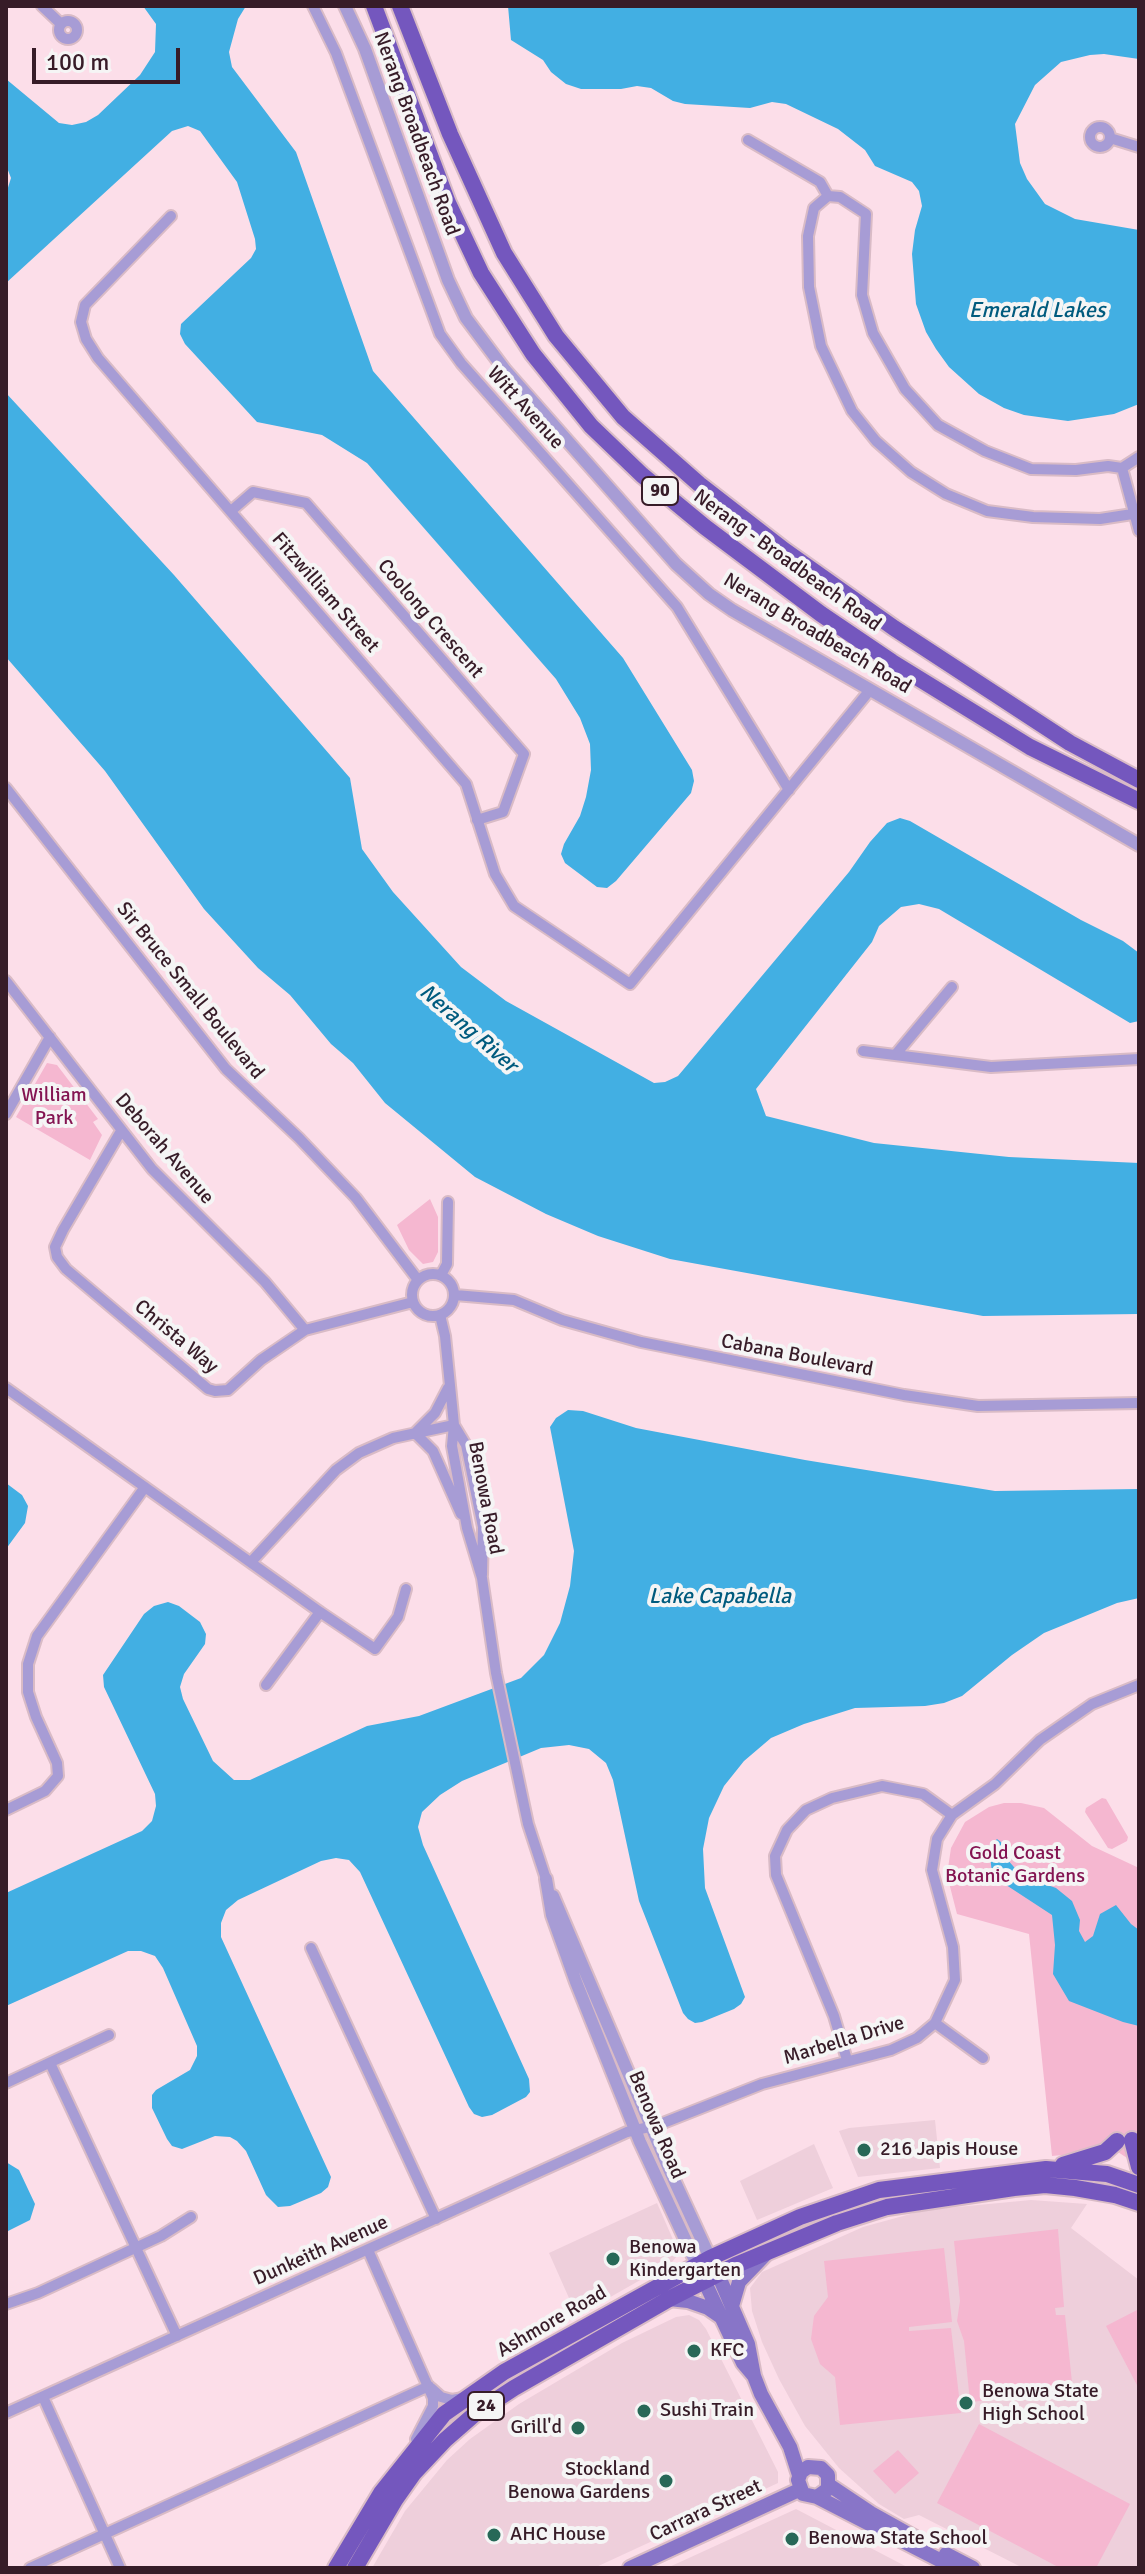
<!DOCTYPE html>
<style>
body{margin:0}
#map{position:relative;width:1145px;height:2574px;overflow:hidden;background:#fcdee9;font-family:Signika,sans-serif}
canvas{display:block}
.frame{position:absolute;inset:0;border:8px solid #371c28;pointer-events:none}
.scale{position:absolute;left:32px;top:48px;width:148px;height:36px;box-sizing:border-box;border:4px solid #371c28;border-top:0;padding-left:10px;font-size:24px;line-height:28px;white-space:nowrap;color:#371c28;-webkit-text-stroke:6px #f5f5f5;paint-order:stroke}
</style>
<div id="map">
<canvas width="1145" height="2574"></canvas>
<div class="frame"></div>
<div class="scale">100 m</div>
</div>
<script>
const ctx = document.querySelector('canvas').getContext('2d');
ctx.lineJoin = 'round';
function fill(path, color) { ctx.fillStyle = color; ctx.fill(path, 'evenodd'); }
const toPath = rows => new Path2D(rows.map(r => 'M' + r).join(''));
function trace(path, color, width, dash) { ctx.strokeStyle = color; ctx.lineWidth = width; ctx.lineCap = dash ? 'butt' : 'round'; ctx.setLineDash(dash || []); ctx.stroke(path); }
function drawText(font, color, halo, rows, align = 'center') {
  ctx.font = font + ' Signika,sans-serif'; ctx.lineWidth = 8; ctx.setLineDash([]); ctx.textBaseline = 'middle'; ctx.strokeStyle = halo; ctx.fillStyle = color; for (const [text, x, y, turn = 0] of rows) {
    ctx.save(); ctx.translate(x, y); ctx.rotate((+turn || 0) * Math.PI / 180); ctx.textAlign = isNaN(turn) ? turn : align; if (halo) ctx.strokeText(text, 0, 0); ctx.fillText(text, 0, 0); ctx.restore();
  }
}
fill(toPath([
 [935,2120,940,2168,858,2177,839,2131,849,2128],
 [814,2144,833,2188,757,2220,740,2181],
 [1031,2200,1087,2204,1071,2228,1139,2280,1139,2568,1023,2568,919,2515,904,2519,879,2504,839,2468,805,2426,779,2379,762,2342,752,2311,750,2288,762,2272,863,2227,925,2210],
 [657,2203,678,2251,677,2256,672,2262,577,2316,549,2253],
 [689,2315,699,2320,706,2329,778,2472,778,2483,594,2568,372,2568,405,2511,447,2460,470,2439,519,2404,622,2343,676,2317],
 [796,2509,909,2568,667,2568]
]), '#eecfdb');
fill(toPath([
 [47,1063,57,1065,98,1119,93,1122,102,1135,90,1160,16,1117],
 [430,1199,438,1217,438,1252,433,1262,423,1264,409,1250,397,1225],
 [1102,1798,1106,1799,1128,1837,1127,1841,1112,1849,1108,1848,1085,1812,1086,1808],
 [1004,1803,1021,1803,1044,1808,1092,1846,1139,1868,1139,2166,1115,2150,1052,2156,1029,1934,957,1914,947,1875,951,1848,965,1822,989,1807],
 [1058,2229,1064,2307,1055,2308,1056,2315,1065,2315,1073,2392,970,2402,964,2341,957,2321,960,2301,954,2241],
 [944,2248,952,2322,909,2327,909,2331,951,2328,961,2413,840,2425,835,2377,820,2364,811,2339,814,2316,828,2297,824,2261],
 [1139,2309,1139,2389,1106,2326],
 [979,2424,1130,2504,1096,2568,1060,2568,937,2503],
 [898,2450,919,2473,895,2494,873,2471]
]), '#f5b7d0');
fill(toPath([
 [143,6,246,6,238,19,229,52,232,67,296,152,373,371,623,658,692,770,694,781,691,793,616,881,607,888,597,887,565,863,561,854,564,844,580,816,586,797,591,770,590,744,580,718,556,679,367,463,322,435,257,422,185,344,180,334,181,324,251,258,256,249,255,239,237,182,200,131,188,126,172,131,6,283,6,194,11,178,6,165,6,79,59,123,72,125,86,122,98,115,140,75,155,52,156,24],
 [508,6,1139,6,1139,59,1104,54,1090,55,1061,62,1035,85,1015,124,1020,163,1027,179,1045,204,1075,219,1139,230,1139,404,1114,414,1068,421,1024,415,1004,408,979,394,949,367,936,349,926,332,916,304,912,254,915,230,922,206,919,191,912,182,875,166,865,150,838,129,786,104,772,102,750,108,685,104,673,101,651,88,637,86,621,89,581,89,566,84,551,72,543,60,511,40],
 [6,393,174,575,350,778,362,849,393,892,461,967,506,1001,654,1083,665,1082,678,1076,849,872,870,842,887,823,900,818,910,821,1081,920,1123,941,1139,953,1139,1021,1130,1023,939,909,919,904,901,907,879,926,872,942,756,1089,766,1116,874,1143,1009,1157,1139,1163,1139,1314,983,1316,670,1259,598,1236,546,1214,475,1177,385,1103,353,1063,331,1044,290,995,258,968,204,909,105,771,6,657],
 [568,1410,583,1411,636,1428,805,1460,995,1491,1139,1489,1139,1598,1117,1603,1044,1633,1012,1655,962,1696,944,1703,925,1706,855,1708,804,1724,771,1738,744,1761,724,1786,709,1818,703,1849,705,1888,745,1997,741,2004,734,2009,702,2022,695,2023,688,2019,683,2013,639,1901,613,1780,606,1763,589,1749,569,1745,541,1748,462,1781,440,1795,422,1812,418,1827,423,1845,529,2079,530,2092,526,2097,492,2115,482,2117,474,2114,469,2107,360,1872,349,1860,336,1858,321,1861,238,1900,226,1910,221,1923,221,1937,331,2177,328,2187,321,2193,290,2206,278,2207,266,2195,246,2151,237,2141,230,2137,215,2136,182,2149,172,2146,167,2139,152,2108,152,2095,156,2090,190,2070,197,2056,197,2046,163,1968,155,1956,141,1951,128,1951,6,2006,6,1893,142,1831,152,1821,156,1806,155,1794,104,1687,103,1675,144,1614,154,1606,168,1602,179,1606,200,1622,206,1634,205,1644,184,1674,180,1687,183,1699,213,1761,234,1780,250,1780,367,1726,419,1716,521,1678,544,1655,560,1623,570,1586,574,1551,550,1427,556,1418],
 [6,1483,22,1495,28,1506,25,1523,6,1549],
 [997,1839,1005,1845,1008,1853,1005,1857,1022,1876,1056,1888,1072,1901,1080,1920,1079,1931,1085,1942,1093,1936,1100,1914,1116,1905,1131,1924,1139,1930,1139,2026,1123,2022,1069,2001,1053,1974,1055,1945,1052,1915,1000,1881,992,1873,989,1847],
 [6,2162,19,2170,35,2204,30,2220,6,2232]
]), '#42afe3');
const minor = toPath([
 [42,6,60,23],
 [313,6,336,53,440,334,461,363,677,607,789,790],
 '59 30a9 9 0 1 1 18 0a9 9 0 1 1-18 0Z',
 '1090 137a10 10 0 1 1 20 0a10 10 0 1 1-20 0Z',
 [1110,138,1139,147],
 [748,140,820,182,828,196],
 [171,216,85,305,81,322,86,339,98,358,466,784,495,874,514,906,630,984,870,690],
 [1139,457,1122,468,1108,466,1076,470,1031,469,985,451,938,425,905,389,873,333,862,295,866,214,840,197,828,196,814,208,808,236,809,287,821,346,852,411,876,441,911,472,946,494,987,511,1033,517,1100,519,1139,513],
 [1122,468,1139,531],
 [231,511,253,492,306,503,524,754,503,812,477,820],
 [6,788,226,1069,299,1138,356,1198,418,1280],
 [6,981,152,1169,265,1282,305,1330],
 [863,1051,991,1067,1139,1059],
 [896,1054,952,987],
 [6,1114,50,1037],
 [121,1131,63,1230,55,1247,57,1257,66,1269,208,1389,215,1391,228,1390,261,1360,305,1330,413,1302],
 '412 1295a21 21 0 1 1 42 0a21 21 0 1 1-42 0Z',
 [441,1275,447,1264,448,1202],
 [455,1295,514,1300,562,1320,641,1342,904,1395,978,1406,1139,1403],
 [440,1315,445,1336,454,1425,466,1445,483,1527,482,1575],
 [6,1388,320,1612,375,1649,398,1617,406,1589],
 [448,1388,435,1413,415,1433,433,1451,461,1514],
 [454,1425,452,1446,467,1528,482,1578,496,1673,528,1824,546,1879],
 [251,1562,336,1470,359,1453,393,1438,454,1425],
 [266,1685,320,1612],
 [6,1810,45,1791,58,1776,57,1763,36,1717,28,1692,28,1664,37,1636,145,1487],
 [311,1948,436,2219],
 [935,2023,983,2058],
 [847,2060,834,2016,776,1875,775,1856,787,1830,806,1810,832,1798,882,1786,923,1794,952,1815],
 [50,2063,177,2336],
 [6,2083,109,2035],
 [368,2250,433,2398,433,2406,416,2439],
 [6,2304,38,2293,161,2236,191,2217],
 [431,2388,441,2397,452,2400,463,2398],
 [43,2397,120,2568],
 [6,2413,627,2132,658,2125,762,2084,891,2050,917,2038,935,2023,955,1980,953,1947,932,1870,937,1839,952,1815,995,1784,1040,1740,1092,1704,1139,1685],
 [30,2568,429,2386]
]);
const tertiary = toPath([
 [345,6,365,49,448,280,466,318,505,370,676,564,709,594,732,610,1139,845],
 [546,1879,552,1915,576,1982,640,2142,697,2265],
 [553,1896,669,2169,710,2258]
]);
const secondary = toPath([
 [714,2265,748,2344,754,2376,761,2394,790,2447,799,2475],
 [700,2272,743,2363,754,2376],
 [669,2299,688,2301,708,2308,721,2317],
 [732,2306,739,2282,765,2255],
 [829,2485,871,2513,914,2537],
 [817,2497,828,2489,828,2475,821,2468,808,2467,801,2472,798,2480,803,2494,817,2497,955,2568],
 [946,2554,973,2568],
 [630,2568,799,2490]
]);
const primary = toPath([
 [374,6,448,203,481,273,533,354,591,426,642,475,705,527,821,614,892,662,1030,747,1139,801],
 [400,6,450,134,504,253,556,336,623,417,699,484,784,550,894,628,1070,743,1139,780],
 [1132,2140,1139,2167],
 [1063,2165,1105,2152,1117,2141],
 [336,2568,381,2493,444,2414,504,2372,710,2258,800,2217,879,2190,1046,2169,1107,2174,1139,2185],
 [355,2568,395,2500,414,2473,445,2440,476,2413,514,2388,669,2299,736,2265,837,2223,887,2207,1014,2188,1045,2185,1075,2188,1115,2195,1139,2203]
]);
trace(minor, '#d9bbc6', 14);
trace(tertiary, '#d9bbc6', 16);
trace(secondary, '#d9bbc6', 18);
trace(primary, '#d9bbc6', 20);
trace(minor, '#a79cd5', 10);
trace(tertiary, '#a79cd5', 12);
trace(secondary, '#8875c8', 14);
trace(primary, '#7457be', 16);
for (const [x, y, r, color] of [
 [864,2150,8,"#276857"],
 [613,2259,8,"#276857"],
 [694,2351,8,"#276857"],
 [966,2403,8,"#276857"],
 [644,2411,8,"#276857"],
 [578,2428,8,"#276857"],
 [666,2481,8,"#276857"],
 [494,2535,8,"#276857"],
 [792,2539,8,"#276857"]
]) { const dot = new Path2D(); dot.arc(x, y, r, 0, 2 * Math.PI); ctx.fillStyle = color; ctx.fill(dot); trace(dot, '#f5f5f5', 3); }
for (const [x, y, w] of [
 [660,491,36],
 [486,2406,36]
]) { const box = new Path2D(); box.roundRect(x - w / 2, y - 14, w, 28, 6); ctx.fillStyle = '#f5f5f5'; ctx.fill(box); trace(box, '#371c28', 2); }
drawText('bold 18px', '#371c28', null, [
 ["90",660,491],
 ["24",486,2406]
]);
drawText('20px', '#371c28', '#f5f5f5', [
 ["Nerang Broadbeach Road",416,134,70],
 ["Witt Avenue",525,408,48],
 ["Nerang - Broadbeach Road",787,561,36],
 ["Fitzwilliam Street",325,593,49],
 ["Coolong Crescent",430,619,49],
 ["Nerang Broadbeach Road",817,634,31],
 ["Sir Bruce Small Boulevard",190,991,51],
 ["Deborah Avenue",164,1149,49],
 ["Christa Way",176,1337,40],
 ["Cabana Boulevard",797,1356,11],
 ["Benowa Road",485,1498,79],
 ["Marbella Drive",844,2041,-17],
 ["Benowa Road",656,2125,67],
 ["Dunkeith Avenue",321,2251,-24],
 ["Ashmore Road",552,2322,-30],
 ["Carrara Street",706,2511,-25]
]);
drawText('20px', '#841552', '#f5f5f5', [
 ["William",54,1096],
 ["Park",54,1119],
 ["Gold Coast",1015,1854],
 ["Botanic Gardens",1015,1877]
]);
drawText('20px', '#371c28', '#f5f5f5', [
 ["216 Japis House",880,2150],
 ["Benowa",629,2248],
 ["Kindergarten",629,2271],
 ["KFC",710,2351],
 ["Benowa State",982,2392],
 ["High School",982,2415],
 ["Sushi Train",660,2411],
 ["Grill'd",562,2428,"right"],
 ["Stockland",650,2470,"right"],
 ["Benowa Gardens",650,2493,"right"],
 ["AHC House",510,2535],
 ["Benowa State School",808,2539]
], 'left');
drawText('italic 22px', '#005b7e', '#f5f5f5', [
 ["Emerald Lakes",1037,311],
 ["Nerang River",468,1029,41],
 ["Lake Capabella",720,1597]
]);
</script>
